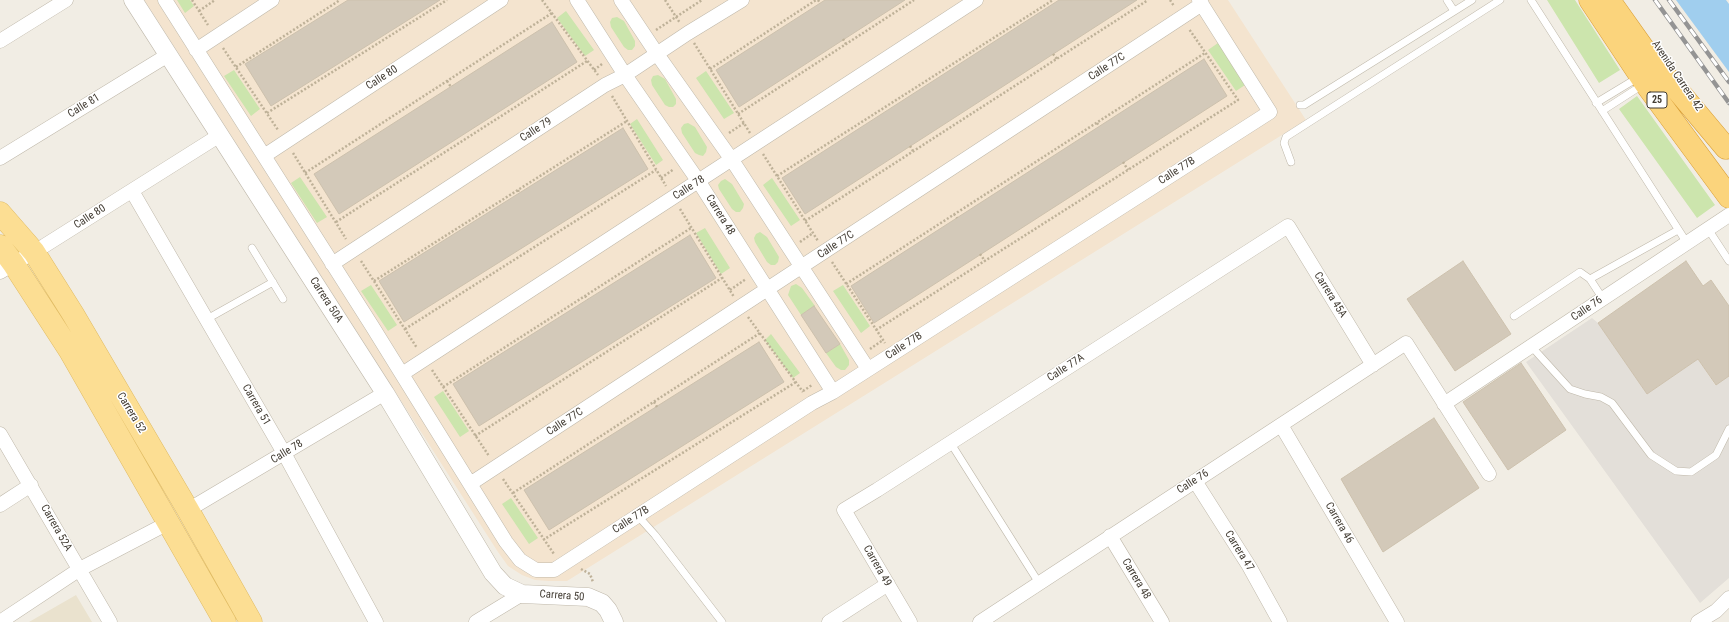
<!DOCTYPE html>
<style>
body{margin:0}
canvas{display:block;background:#f1ede4}
</style>
<canvas width="1729" height="622"></canvas>
<script>
const ctx = document.querySelector('canvas').getContext('2d');
ctx.lineJoin = 'round';
function fill(path, color) { ctx.fillStyle = color; ctx.fill(path, 'evenodd'); }
const toPath = rows => new Path2D(rows.map(r => 'M' + r).join(''));
function trace(path, color, width, dash) { ctx.strokeStyle = color; ctx.lineWidth = width; ctx.lineCap = dash ? 'butt' : 'round'; ctx.setLineDash(dash || []); ctx.stroke(path); }
function drawText(font, color, halo, rows, align = 'center') {
  ctx.font = font + ' "Roboto Condensed",sans-serif'; ctx.lineWidth = 3; ctx.setLineDash([]); ctx.textBaseline = 'middle'; ctx.strokeStyle = halo; ctx.fillStyle = color; for (const [text, x, y, turn = 0] of rows) {
    ctx.save(); ctx.translate(x, y); ctx.rotate((+turn || 0) * Math.PI / 180); ctx.textAlign = isNaN(turn) ? turn : align; if (halo) ctx.strokeText(text, 0, 0); ctx.fillText(text, 0, 0); ctx.restore();
  }
}
fill(toPath([
 [144,0,1228,0,1306,120,567,581,549,581,535,580,522,575,508,566,498,552]
]), '#f4e4cf');
fill(toPath([
 [1592,318,1598,323,1647,394,1698,359,1715,385,1729,376,1729,578,1700,603,1526,362]
]), '#e3dfd9');
fill(toPath([
 [76,595,92,622,29,622]
]), '#eae2ce');
fill(toPath([
 [177,0,190,0,194,6,185,13],
 [1547,0,1575,0,1620,70,1599,83],
 [566,11,594,50,585,56,557,18],
 [617,17,624,21,635,41,635,46,632,50,628,50,624,47,611,27,610,22,612,18],
 [1218,43,1245,85,1236,91,1208,50],
 [234,70,260,109,251,116,224,76],
 [706,71,734,113,724,119,696,78],
 [658,75,665,79,676,99,676,104,673,107,669,107,665,105,652,85,651,80,653,76],
 [1637,96,1715,205,1697,218,1619,109],
 [637,119,663,160,656,165,630,124],
 [688,123,695,127,707,147,706,152,703,156,699,155,695,153,682,133,681,128,684,124],
 [300,177,327,217,317,223,291,183],
 [772,178,800,220,791,226,763,185],
 [725,179,732,184,744,204,743,208,740,212,736,212,732,209,719,189,718,185,721,181],
 [705,228,730,268,721,274,696,233],
 [760,232,767,237,779,257,778,262,775,265,771,265,767,262,755,242,754,238,756,234],
 [796,284,802,288,815,306,801,315,788,295,791,286],
 [371,285,397,325,388,331,361,291],
 [843,285,870,326,861,333,833,291],
 [771,334,800,373,793,378,765,340],
 [840,344,849,360,849,365,845,370,841,370,836,367,826,353],
 [443,391,469,431,460,437,434,397],
 [511,498,538,538,529,544,502,504]
]), '#cce5ad');
fill(toPath([
 [1676,0,1726,0,1729,4,1729,72]
]), '#a0ceee');
const building = toPath([
 [348,0,440,0,271,106,245,64,348,0],
 [825,0,905,0,739,107,716,70,825,0],
 [1059,0,1137,0,805,214,782,178,1059,0],
 [552,22,577,62,339,214,314,174,552,22],
 [1204,59,1227,96,874,323,851,286,1204,59],
 [623,128,648,169,404,322,379,281,623,128],
 [690,235,716,278,479,426,453,384,690,235],
 [1463,261,1511,334,1455,371,1407,299,1463,261],
 [1686,261,1703,286,1711,280,1729,306,1729,376,1716,385,1698,359,1647,394,1598,323,1686,261],
 [814,306,840,344,826,353,801,315,814,306],
 [759,342,784,382,549,530,524,490,759,342],
 [1521,363,1566,430,1508,470,1463,402,1521,363],
 [1434,418,1479,488,1383,552,1341,479,1434,418]
]);
fill(building, '#d3c9b9');
trace(building, '#cdc1ad', 1);
const service = toPath([
 [1447,0,1454,11],
 [1531,0,1687,243],
 [1596,103,1639,77],
 [1300,105,1304,105,1472,0],
 [1602,111,1644,84],
 [1291,162,1284,143,1286,137,1500,0],
 [1708,229,1729,261],
 [252,248,283,299],
 [1590,279,1678,230],
 [1514,316,1580,272,1590,279,1603,299],
 [207,319,273,282],
 [1531,346,1570,389,1585,394,1601,397,1612,403,1651,455,1676,471,1691,472,1716,455,1729,429],
 [950,442,1039,583],
 [638,516,655,535,722,622]
]);
const minor = toPath([
 [165,0,372,326,506,542,520,560,536,570,554,570,812,403,833,392,1270,112,1199,0],
 [577,0,625,75,699,182,833,392],
 [621,0,657,54,732,160,868,369],
 [0,41,66,0],
 [196,50,272,0],
 [264,156,501,0],
 [0,158,168,55],
 [132,191,284,453,376,622],
 [332,264,605,85,625,75,688,33,742,0],
 [0,272,44,246,220,135],
 [402,374,976,0],
 [1444,404,1729,215],
 [1281,425,1397,622],
 [0,434,110,622],
 [1195,481,1249,566,1280,622],
 [470,484,1202,4],
 [0,505,31,485],
 [188,510,385,393],
 [1110,536,1162,622],
 [0,622,80,569,168,523],
 [476,622,522,594],
 [829,622,888,584],
 [910,622,844,510,877,490,1288,226,1373,365],
 [980,622,1406,343,1489,474],
 [1698,622,1716,611,1729,598]
]);
const tertiary = toPath([
 [133,0,385,393,493,573,505,586,522,594,588,597,602,603,608,610,614,622]
]);
const primary = toPath([
 [0,213,34,252,73,314,188,510,251,622],
 [0,246,13,263,70,351,225,622]
]);
const trunk = toPath([
 [1590,0,1645,83,1729,197],
 [1609,0,1648,55,1726,148]
]);
trace(service, '#bfb8aa', 8);
trace(minor, '#bfb8aa', 15);
trace(tertiary, '#bfb8aa', 19);
trace(primary, '#e0bb63', 23);
trace(trunk, '#d99e36', 23);
trace(toPath([
 [192,0,208,25],
 [542,0,598,75],
 [665,0,680,23],
 [818,0,820,3],
 [1170,0,1174,6],
 [199,11,215,0],
 [656,30,702,0],
 [843,39,846,44],
 [694,43,750,133],
 [223,48,278,130],
 [1053,54,1057,59],
 [236,67,340,0],
 [710,69,816,0],
 [594,70,602,64],
 [447,81,451,87],
 [612,96,666,186],
 [267,113,447,0],
 [738,114,914,0],
 [1097,123,1099,126],
 [729,133,744,123],
 [910,146,913,151],
 [293,153,346,239],
 [763,154,818,241],
 [1123,162,1128,170],
 [305,173,552,13],
 [777,176,1053,0],
 [661,178,674,169],
 [518,190,519,193],
 [680,209,734,297],
 [954,214,957,218],
 [805,221,1148,0],
 [336,222,587,61],
 [800,242,813,233],
 [980,254,985,261],
 [361,261,417,348],
 [832,262,885,343],
 [374,281,627,121],
 [846,284,1205,53],
 [730,290,746,279],
 [585,296,588,299],
 [748,317,803,392],
 [405,329,656,170],
 [876,330,1238,100,1189,29],
 [870,349,883,340],
 [432,370,489,456],
 [443,387,691,228],
 [803,391,812,385],
 [654,402,657,407],
 [475,436,722,278],
 [503,479,554,554],
 [513,493,760,333],
 [543,540,796,382],
 [581,569,590,574,593,582]
]), '#beb198', 2.5, [2, 2]);
trace(service, '#fff', 7);
trace(minor, '#fff', 14);
trace(tertiary, '#fff', 18);
trace(primary, '#fcde93', 22);
trace(trunk, '#fbd47c', 22);
const rail = toPath([
 [1655,0,1729,103],
 [1669,0,1729,82]
]);
trace(rail, '#949494', 4.5);
trace(rail, '#fff', 3, [9]);
for (const [x, y, w] of [
 [1657,100,20]
]) { const box = new Path2D(); box.roundRect(x - w / 2, y - 8, w, 16, 3); ctx.fillStyle = '#fff'; ctx.fill(box); trace(box, '#433d34', 1); }
drawText('bold 10px', '#433d34', null, [
 ["25",1657,100]
]);
drawText('11px', '#433d34', '#fff', [
 ["Calle 77C",1107,67,-33],
 ["Avenida Carrera 42",1677,76,56],
 ["Calle 80",382,78,-33],
 ["Calle 81",84,106,-32],
 ["Calle 79",536,130,-33],
 ["Calle 77B",1177,171,-33],
 ["Calle 78",689,188,-33],
 ["Carrera 48",720,215,58],
 ["Calle 80",90,217,-33],
 ["Calle 77C",836,245,-33],
 ["Carrera 45A",1330,295,58],
 ["Carrera 50A",326,300,57],
 ["Calle 76",1587,309,-34],
 ["Calle 77B",904,346,-33],
 ["Calle 77A",1066,368,-33],
 ["Carrera 51",256,405,60],
 ["Carrera 52",131,413,59],
 ["Calle 77C",565,422,-33],
 ["Calle 78",287,452,-31],
 ["Calle 76",1193,482,-33],
 ["Calle 77B",631,520,-33],
 ["Carrera 46",1339,523,60],
 ["Carrera 52A",56,528,60],
 ["Carrera 47",1239,551,58],
 ["Carrera 49",877,566,60],
 ["Carrera 48",1136,579,59],
 ["Carrera 50",562,596,4]
]);
</script>
